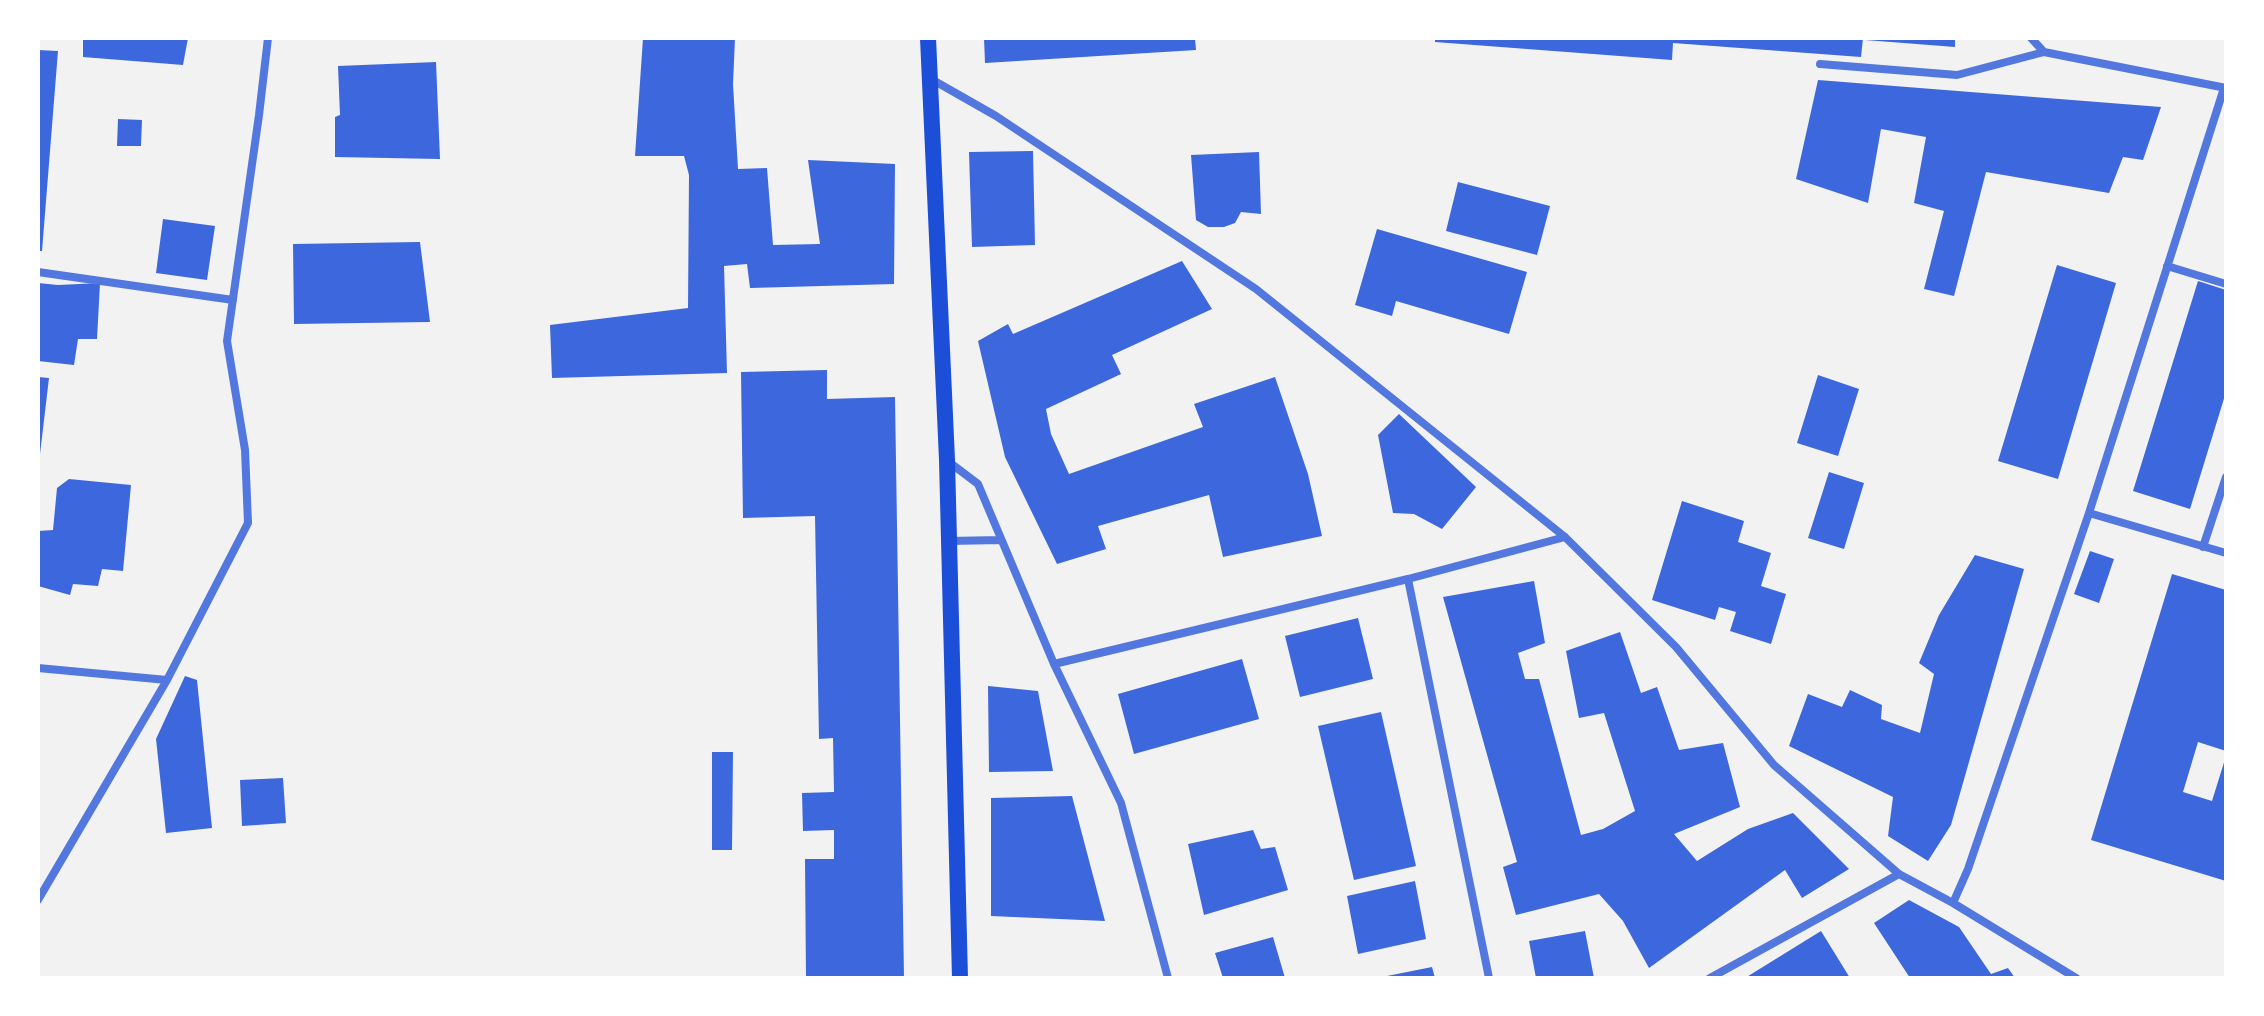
<!DOCTYPE html>
<style>
body{margin:0}
#map{position:relative;width:2264px;height:1016px;overflow:hidden;background:#f2f2f2;font-family:Inter,sans-serif}
canvas{display:block}
.frame{position:absolute;inset:0;border:40px solid #fff;pointer-events:none}
</style>
<div id="map">
<canvas width="2264" height="1016"></canvas>
<div class="frame"></div>
</div>
<script>
const ctx = document.querySelector('canvas').getContext('2d');
ctx.lineJoin = 'round';
function fill(path, color) { ctx.fillStyle = color; ctx.fill(path, 'evenodd'); }
const toPath = rows => new Path2D(rows.map(r => 'M' + r).join(''));
function trace(path, color, width, dash) { ctx.strokeStyle = color; ctx.lineWidth = width; ctx.lineCap = dash ? 'butt' : 'round'; ctx.setLineDash(dash || []); ctx.stroke(path); }
fill(toPath([
 [83,38,188,38,183,65,83,57],
 [643,38,735,38,733,84,738,169,767,168,773,245,820,244,808,160,895,164,894,284,750,288,747,264,724,266,727,373,552,378,550,325,688,308,689,175,684,156,635,156],
 [984,38,1195,38,1196,50,985,63],
 [1435,38,1863,38,1861,57,1673,43,1672,60,1435,42],
 [1865,38,1955,38,1955,47,1865,40],
 [38,50,58,51,42,251,38,251],
 [436,62,440,159,335,157,335,117,340,115,338,66],
 [1818,80,2161,107,2143,160,2123,157,2109,193,1986,172,1954,296,1924,289,1944,211,1914,203,1926,137,1881,129,1868,203,1796,179],
 [118,119,142,120,141,146,117,146],
 [1033,151,1035,245,972,247,969,152],
 [1259,152,1261,214,1241,212,1235,223,1224,227,1208,227,1196,220,1191,155],
 [1458,182,1550,206,1537,255,1446,231],
 [163,219,215,226,207,280,156,273],
 [1377,229,1527,272,1509,334,1396,301,1392,316,1355,305],
 [420,242,430,322,294,324,293,244],
 [1182,261,1212,309,1112,355,1121,374,1046,409,1051,434,1069,474,1203,427,1194,404,1275,377,1308,474,1322,536,1223,557,1209,495,1098,526,1106,549,1057,564,1005,457,978,341,1008,324,1013,334],
 [2057,265,2116,283,2058,479,1998,461],
 [2198,281,2226,290,2226,392,2190,509,2133,491],
 [38,283,58,285,100,283,97,339,78,339,74,365,38,361],
 [827,370,827,399,895,397,904,978,806,978,805,859,834,859,834,830,803,831,802,793,834,792,833,738,819,739,815,516,743,518,741,372],
 [1818,375,1859,389,1838,456,1797,443],
 [38,377,49,378,40,454,38,453],
 [1399,414,1476,487,1442,529,1414,514,1393,513,1378,435],
 [1829,472,1864,483,1844,549,1808,538],
 [69,479,131,485,123,571,102,569,98,586,73,584,70,595,38,586,38,531,53,530,57,488],
 [1682,501,1744,521,1738,542,1771,553,1761,586,1786,594,1771,644,1730,631,1736,612,1719,607,1715,620,1652,600],
 [2090,551,2114,559,2099,603,2074,594],
 [1975,555,2024,569,1951,825,1928,861,1888,836,1893,797,1789,746,1808,694,1842,707,1850,690,1882,705,1881,719,1920,733,1934,674,1919,663,1939,615],
 [2172,574,2226,590,2226,751,2198,742,2183,792,2212,801,2226,756,2226,881,2091,840],
 [1534,581,1545,643,1518,653,1525,679,1539,679,1581,835,1603,829,1635,811,1604,713,1579,718,1566,651,1620,632,1641,693,1657,687,1679,750,1723,743,1740,807,1674,834,1697,861,1748,829,1793,813,1849,869,1802,898,1785,870,1649,968,1623,921,1599,894,1516,915,1503,867,1517,862,1443,597],
 [1358,618,1373,679,1300,697,1285,636],
 [1242,659,1259,719,1134,754,1118,694],
 [185,676,197,680,212,828,166,833,156,739],
 [988,686,1038,691,1053,771,989,772],
 [1381,712,1416,866,1354,880,1318,726],
 [712,752,733,752,732,850,712,850],
 [283,778,286,823,242,826,240,780],
 [1072,796,1105,921,991,916,991,798],
 [1253,830,1261,849,1275,847,1288,890,1204,915,1188,844],
 [1415,881,1426,939,1358,954,1347,896],
 [1909,900,1959,927,1991,974,2008,968,2015,978,1910,978,1874,923],
 [1585,931,1594,978,1536,978,1529,941],
 [1821,931,1850,978,1745,978],
 [1273,937,1285,978,1223,978,1215,953],
 [1432,967,1435,978,1382,978,1382,977]
]), '#3d67dc');
trace(toPath([
 [2031,38,2044,52,2226,88],
 [1820,64,1957,75,2044,52],
 [931,79,996,116,1256,289,1565,537,1676,647,1774,765,1899,874,1953,903,2076,978],
 [2167,266,2226,284],
 [38,272,233,300],
 [949,462,978,484,1054,664,1121,803,1168,978],
 [2089,513,2226,553],
 [948,541,1001,540],
 [2203,547,2226,477],
 [1408,579,1489,978],
 [1054,664,1408,579,1565,537],
 [38,668,167,680],
 [38,900,167,680,248,523,245,450,227,341,259,115,268,38],
 [1953,903,1968,869,2089,513,2224,88],
 [1710,978,1899,874]
]), '#5277de', 8);
trace(toPath([
 [928,38,947,460,960,978]
]), '#1d4ed8', 16);
</script>
